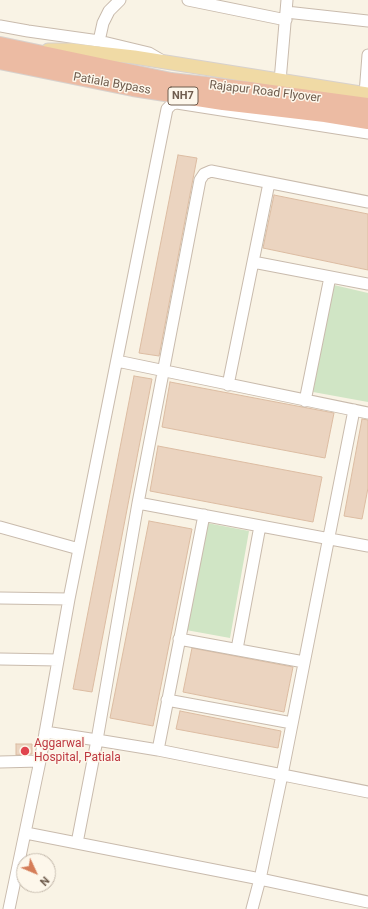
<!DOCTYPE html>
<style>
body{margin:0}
#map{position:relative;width:368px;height:909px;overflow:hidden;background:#f9f3e5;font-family:Roboto,sans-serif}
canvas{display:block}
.north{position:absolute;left:16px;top:853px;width:40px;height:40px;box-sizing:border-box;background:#fdf7eb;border:1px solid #c4b9ac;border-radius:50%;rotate:134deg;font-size:11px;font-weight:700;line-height:16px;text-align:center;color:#6f5c4d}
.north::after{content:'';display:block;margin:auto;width:14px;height:18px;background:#d57d58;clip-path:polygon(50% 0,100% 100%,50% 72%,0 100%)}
</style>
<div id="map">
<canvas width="368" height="909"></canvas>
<div class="north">N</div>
</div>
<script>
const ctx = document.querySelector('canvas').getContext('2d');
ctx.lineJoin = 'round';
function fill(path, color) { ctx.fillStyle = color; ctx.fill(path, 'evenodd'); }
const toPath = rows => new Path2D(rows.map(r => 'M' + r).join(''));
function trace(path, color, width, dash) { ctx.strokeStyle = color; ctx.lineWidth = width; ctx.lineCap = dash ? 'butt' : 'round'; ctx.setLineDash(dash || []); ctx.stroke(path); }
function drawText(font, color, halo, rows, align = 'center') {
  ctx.font = font + ' Roboto,sans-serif'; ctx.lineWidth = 3; ctx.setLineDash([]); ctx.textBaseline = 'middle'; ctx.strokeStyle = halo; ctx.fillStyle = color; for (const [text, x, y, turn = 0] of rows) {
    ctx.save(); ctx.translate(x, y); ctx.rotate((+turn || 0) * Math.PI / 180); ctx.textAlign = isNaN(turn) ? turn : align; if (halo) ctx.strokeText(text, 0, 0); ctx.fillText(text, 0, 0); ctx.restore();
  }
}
fill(toPath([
 [334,285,368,293,368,402,313,392],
 [207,523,249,531,230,638,186,630]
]), '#d0e5c5');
const building = toPath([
 [178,155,197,158,159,356,139,353,178,155],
 [274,195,368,214,368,270,263,248,274,195],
 [134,376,152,379,92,692,73,689,134,376],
 [170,382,334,413,325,458,162,427,170,382],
 [362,419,368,420,368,488,362,519,344,516,362,419],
 [158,446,322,477,313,522,150,491,158,446],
 [149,521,192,529,153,726,110,718,149,521],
 [192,648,293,667,284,712,183,692,192,648],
 [180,711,281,731,278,748,176,729,180,711],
 [16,744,32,744,32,754,16,755,16,744]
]);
fill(building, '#ebd4c0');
trace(building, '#dcbca2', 1);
const minor = toPath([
 [188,0,286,20],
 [286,12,368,21],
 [0,26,28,31,99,41,149,53,161,60],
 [99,41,103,23,109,11,120,0],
 [280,81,287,0],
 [365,94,368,55],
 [253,262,368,284],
 [117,361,368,413],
 [228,385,269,183],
 [305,401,330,277],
 [138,503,200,180,204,174,211,171,368,202],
 [0,527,79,549],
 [368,546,138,503,97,740,158,750,368,792],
 [0,598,69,599],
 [179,639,304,662],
 [237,649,260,526],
 [0,659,58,660],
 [167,700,292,723],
 [45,732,97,740,77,843],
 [158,750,204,515],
 [0,762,40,761],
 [26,833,260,879,368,902],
 [9,909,40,761,69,599,167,109,172,104,177,103,368,133],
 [252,909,260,879,282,775,354,410]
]);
const major = toPath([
 [48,50,71,50,134,57,368,94]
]);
const highway = toPath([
 [0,45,171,81,249,90,368,106],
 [0,61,133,88,223,102,325,114,368,121]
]);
trace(minor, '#c9bbad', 13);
trace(major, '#d7d1cd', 15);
trace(highway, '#d7d1cd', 18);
trace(minor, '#fff', 11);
trace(major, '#f0daa5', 13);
trace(highway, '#ecbba3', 16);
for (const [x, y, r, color] of [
 [25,751,5,"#e0444e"]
]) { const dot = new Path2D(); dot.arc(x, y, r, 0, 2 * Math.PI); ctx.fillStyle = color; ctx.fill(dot); trace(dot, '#fdf7eb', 1.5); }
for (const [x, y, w] of [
 [183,96,30]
]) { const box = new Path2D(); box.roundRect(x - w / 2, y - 9, w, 18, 3); ctx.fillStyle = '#fdf7eb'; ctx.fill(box); trace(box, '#6f5c4d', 1); }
drawText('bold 11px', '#6f5c4d', null, [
 ["NH7",183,96]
]);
drawText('12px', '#6f5c4d', '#fdf7eb', [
 ["Patiala Bypass",112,84,10],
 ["Rajapur Road Flyover",265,92,7]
]);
drawText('12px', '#be3a42', '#fdf7eb', [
 ["Aggarwal",34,744],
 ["Hospital, Patiala",34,758]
], 'left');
</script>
